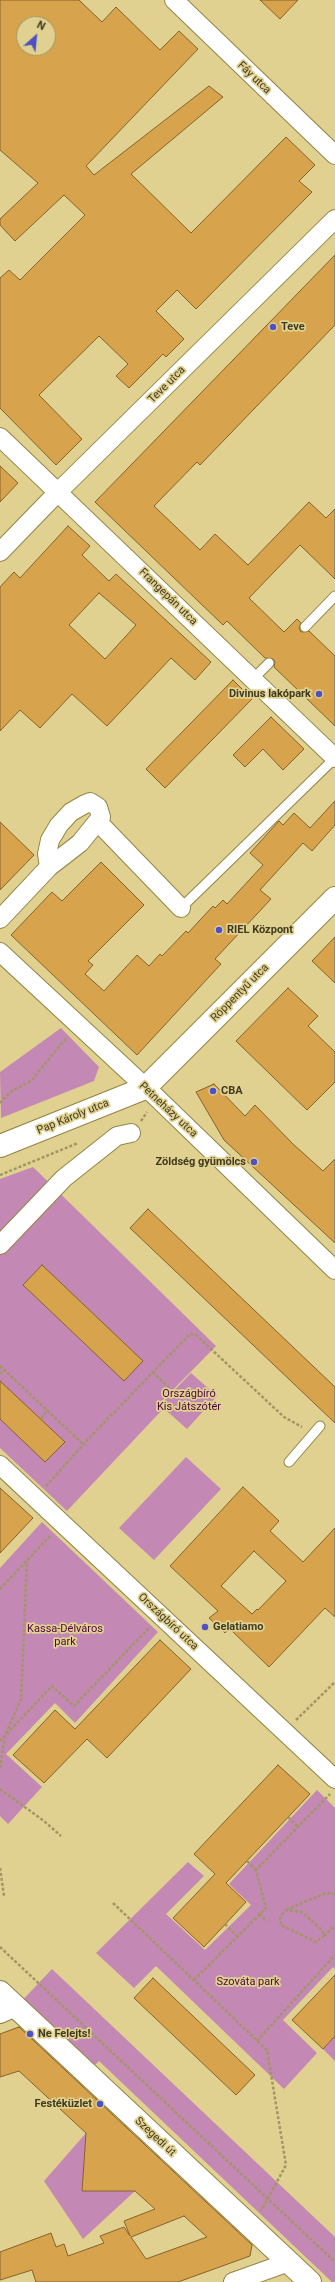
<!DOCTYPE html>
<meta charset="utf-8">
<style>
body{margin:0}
#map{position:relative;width:335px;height:2282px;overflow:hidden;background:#e0d190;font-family:Roboto,sans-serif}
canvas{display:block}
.north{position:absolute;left:16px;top:16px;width:40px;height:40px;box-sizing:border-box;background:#e0d190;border:1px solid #a09563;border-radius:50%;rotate:27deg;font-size:11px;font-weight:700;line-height:16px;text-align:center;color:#413b20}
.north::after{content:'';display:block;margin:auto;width:14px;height:18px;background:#4d50c6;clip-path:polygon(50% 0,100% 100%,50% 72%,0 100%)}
</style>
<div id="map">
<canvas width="335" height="2282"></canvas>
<div class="north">N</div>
</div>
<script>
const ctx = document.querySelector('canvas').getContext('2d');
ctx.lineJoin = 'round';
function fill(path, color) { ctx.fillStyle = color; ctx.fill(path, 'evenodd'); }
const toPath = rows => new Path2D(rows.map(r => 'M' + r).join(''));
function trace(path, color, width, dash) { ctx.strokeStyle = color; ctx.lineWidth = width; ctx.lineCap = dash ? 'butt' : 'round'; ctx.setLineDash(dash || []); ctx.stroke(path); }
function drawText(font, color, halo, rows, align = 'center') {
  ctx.font = font + ' Roboto,sans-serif'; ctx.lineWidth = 3.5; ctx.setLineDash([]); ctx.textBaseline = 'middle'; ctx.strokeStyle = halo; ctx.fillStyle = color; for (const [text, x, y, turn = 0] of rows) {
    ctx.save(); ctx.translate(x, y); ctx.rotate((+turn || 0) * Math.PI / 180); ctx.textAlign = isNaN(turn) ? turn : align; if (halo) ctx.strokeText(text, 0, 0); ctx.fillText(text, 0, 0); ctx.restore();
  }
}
fill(toPath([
 [61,1028,99,1067,94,1081,1,1118,0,1072],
 [33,1167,216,1346,158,1405,162,1410,67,1511,0,1448,0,1179],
 [191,1373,217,1396,187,1429,160,1405],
 [186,1457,221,1489,154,1560,119,1528],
 [42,1522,158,1632,75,1723,55,1703,6,1754,42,1787,8,1824,0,1816,0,1568],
 [317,1790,335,1808,335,1969,333,1967,283,2020,317,2053,284,2089,156,1966,134,1988,96,1953,188,1862,204,1876,166,1914,205,1950,251,1905,229,1884],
 [52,1969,335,2237,335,2282,332,2282,99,2061,87,2073,16,2007],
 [335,2036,335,2061,323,2049],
 [86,2133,82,2191,135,2191,83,2239,44,2181]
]), '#c488b4');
const building = toPath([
 [0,0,79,0,102,22,116,7,160,50,179,31,198,49,86,166,94,175,209,86,223,97,131,174,191,233,286,137,315,165,299,181,312,192,196,309,177,290,156,311,184,339,166,357,163,354,129,388,116,376,128,364,99,336,39,395,82,439,56,465,0,408,0,278,9,270,20,280,85,215,64,195,15,241,0,225,0,219,38,183,0,150,0,0],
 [24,24,48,24,48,48,24,48,24,24],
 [260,0,298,0,280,19,260,0],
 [335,255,335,325,200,465,197,462,154,506,200,550,215,534,248,565,309,502,326,518,335,509,335,579,300,545,249,598,284,632,297,619,301,623,299,628,301,632,309,631,335,656,335,726,274,667,275,662,273,659,265,658,227,621,223,625,95,502,335,255],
 [0,466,18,483,0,502,0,466],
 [68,526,90,546,82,555,109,581,116,574,211,662,195,680,171,658,107,726,72,694,40,728,20,710,0,731,0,587,14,572,20,578,68,526],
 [99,593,136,625,105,659,69,625,99,593],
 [233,680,252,699,165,788,146,769,233,680],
 [271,717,304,749,283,770,263,749,245,767,233,755,271,717],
 [335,801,335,825,312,851,303,843,260,890,271,899,215,959,221,964,137,1055,11,935,52,892,62,901,101,862,144,905,88,961,93,965,85,974,104,991,137,955,149,966,160,954,162,956,186,931,188,933,213,906,215,908,223,900,227,904,263,865,250,853,279,821,283,825,294,813,310,828,335,801],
 [0,822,34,855,0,890,0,822],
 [335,937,335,983,312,961,335,937],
 [288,988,318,1016,308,1026,335,1052,335,1082,307,1110,236,1041,288,988],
 [214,1084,245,1116,255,1105,293,1144,323,1171,335,1159,335,1243,224,1140,196,1092,214,1084],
 [148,1209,335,1387,335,1423,130,1228,148,1209],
 [42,1265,143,1361,124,1381,23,1285,42,1265],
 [0,1381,65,1442,45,1462,0,1419,0,1381],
 [243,1487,279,1521,270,1531,303,1562,335,1528,335,1617,325,1608,269,1667,229,1628,225,1633,209,1618,218,1611,170,1566,243,1487],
 [254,1551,286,1581,258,1610,257,1609,252,1614,221,1586,254,1551],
 [0,1488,33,1518,0,1553,0,1488],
 [160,1640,191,1669,107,1758,87,1739,44,1783,13,1755,55,1710,75,1729,160,1640],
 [278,1765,310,1794,226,1883,246,1902,204,1947,173,1918,215,1874,194,1854,278,1765],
 [335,1975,335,2036,323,2049,292,2020,335,1975],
 [153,1978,255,2075,236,2095,134,1998,153,1978],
 [19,2027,252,2245,250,2256,178,2282,36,2282,32,2270,0,2280,0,2252,51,2233,56,2247,64,2244,68,2256,104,2243,100,2236,124,2227,130,2236,124,2221,155,2209,135,2191,82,2191,86,2133,19,2071,0,2077,0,2034,19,2027],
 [184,2216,207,2237,146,2259,131,2237,184,2216]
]);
fill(building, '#d8a34d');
trace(building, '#84622a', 1);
const lane = toPath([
 [305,627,335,596],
 [253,679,269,663],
 [181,908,335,758],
 [289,1462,320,1426]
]);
const street = toPath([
 [174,0,335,155],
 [0,437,335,758],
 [0,552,59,491,335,219],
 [98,822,181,908],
 [0,919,49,867,80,843,101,817,98,807,90,802,85,804,71,812,59,825,50,840,47,854,49,867],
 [0,952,156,1097,335,1270],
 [0,1245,64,1178,117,1136,131,1133],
 [0,1465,335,1779],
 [0,2014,16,2007],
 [233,2282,289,2262]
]);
const secondary = toPath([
 [0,1146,145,1088,335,898],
 [0,1992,310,2282]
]);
trace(lane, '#938546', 11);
trace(street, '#938546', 20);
trace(secondary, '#938546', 24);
trace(toPath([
 [0,1103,12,1091,31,1081,67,1037],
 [141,1121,147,1112],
 [0,1175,78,1143],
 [0,1366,83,1444],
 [153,1372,173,1392],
 [0,1374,4,1370],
 [41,1419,47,1410],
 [46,1486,92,1435,190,1334,196,1335,284,1417,302,1427],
 [0,1589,50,1536],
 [296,1720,335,1682],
 [0,1741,52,1686,74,1706,150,1627],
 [0,1768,5,1736,21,1699,27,1561],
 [0,1789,44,1821,61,1836],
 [288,1817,298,1827],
 [247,1861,256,1870],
 [0,1868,4,1896],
 [113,1903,267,2050,286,2165,261,2211],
 [285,1910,302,1912,322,1930,324,1936,316,1942,281,1925,280,1918,285,1910],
 [286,1910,326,1893,335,1894],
 [259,1914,267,1921],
 [225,1924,237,1936],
 [324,1936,335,1926],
 [0,1947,335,2262],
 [194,1980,266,1908,256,1870,330,1794],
 [257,2041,335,1955]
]), '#a19664', 2.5, [3, 2]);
trace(lane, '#fff', 9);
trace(street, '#fff', 18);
trace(secondary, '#fff', 22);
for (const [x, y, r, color] of [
 [273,327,4,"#4d50c6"],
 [319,694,4,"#4d50c6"],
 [219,930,4,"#4d50c6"],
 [213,1091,4,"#4d50c6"],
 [254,1162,4,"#4d50c6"],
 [205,1627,4,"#4d50c6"],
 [30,2034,4,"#4d50c6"],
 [100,2104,4,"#4d50c6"]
]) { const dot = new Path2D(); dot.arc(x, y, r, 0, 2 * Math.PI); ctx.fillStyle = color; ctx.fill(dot); trace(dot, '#e0d190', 1.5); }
drawText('11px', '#413b20', '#e0d190', [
 ["Fáy utca",254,78,44],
 ["Teve utca",167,385,-45],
 ["Frangepán utca",168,597,44],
 ["Röppentyű utca",240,993,-45],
 ["Petneházy utca",168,1110,43],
 ["Pap Károly utca",73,1117,-22],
 ["Országbíró utca",168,1622,43],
 ["Szegedi út",155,2137,43]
]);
drawText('bold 11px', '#413b20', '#e0d190', [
 ["Teve",281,327],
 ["Divinus lakópark",311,694,"right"],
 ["RIEL Központ",227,930],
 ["CBA",221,1091],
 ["Zöldség gyümölcs",246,1162,"right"],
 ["Gelatiamo",213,1627],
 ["Ne Felejts!",38,2034],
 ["Festéküzlet",92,2104,"right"]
], 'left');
drawText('11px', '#4e0641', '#e0d190', [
 ["Országbíró",189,1394],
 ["Kis Játszótér",189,1407],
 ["Kassa-Délváros",65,1629],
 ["park",65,1642],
 ["Szováta park",248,1982]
]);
</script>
